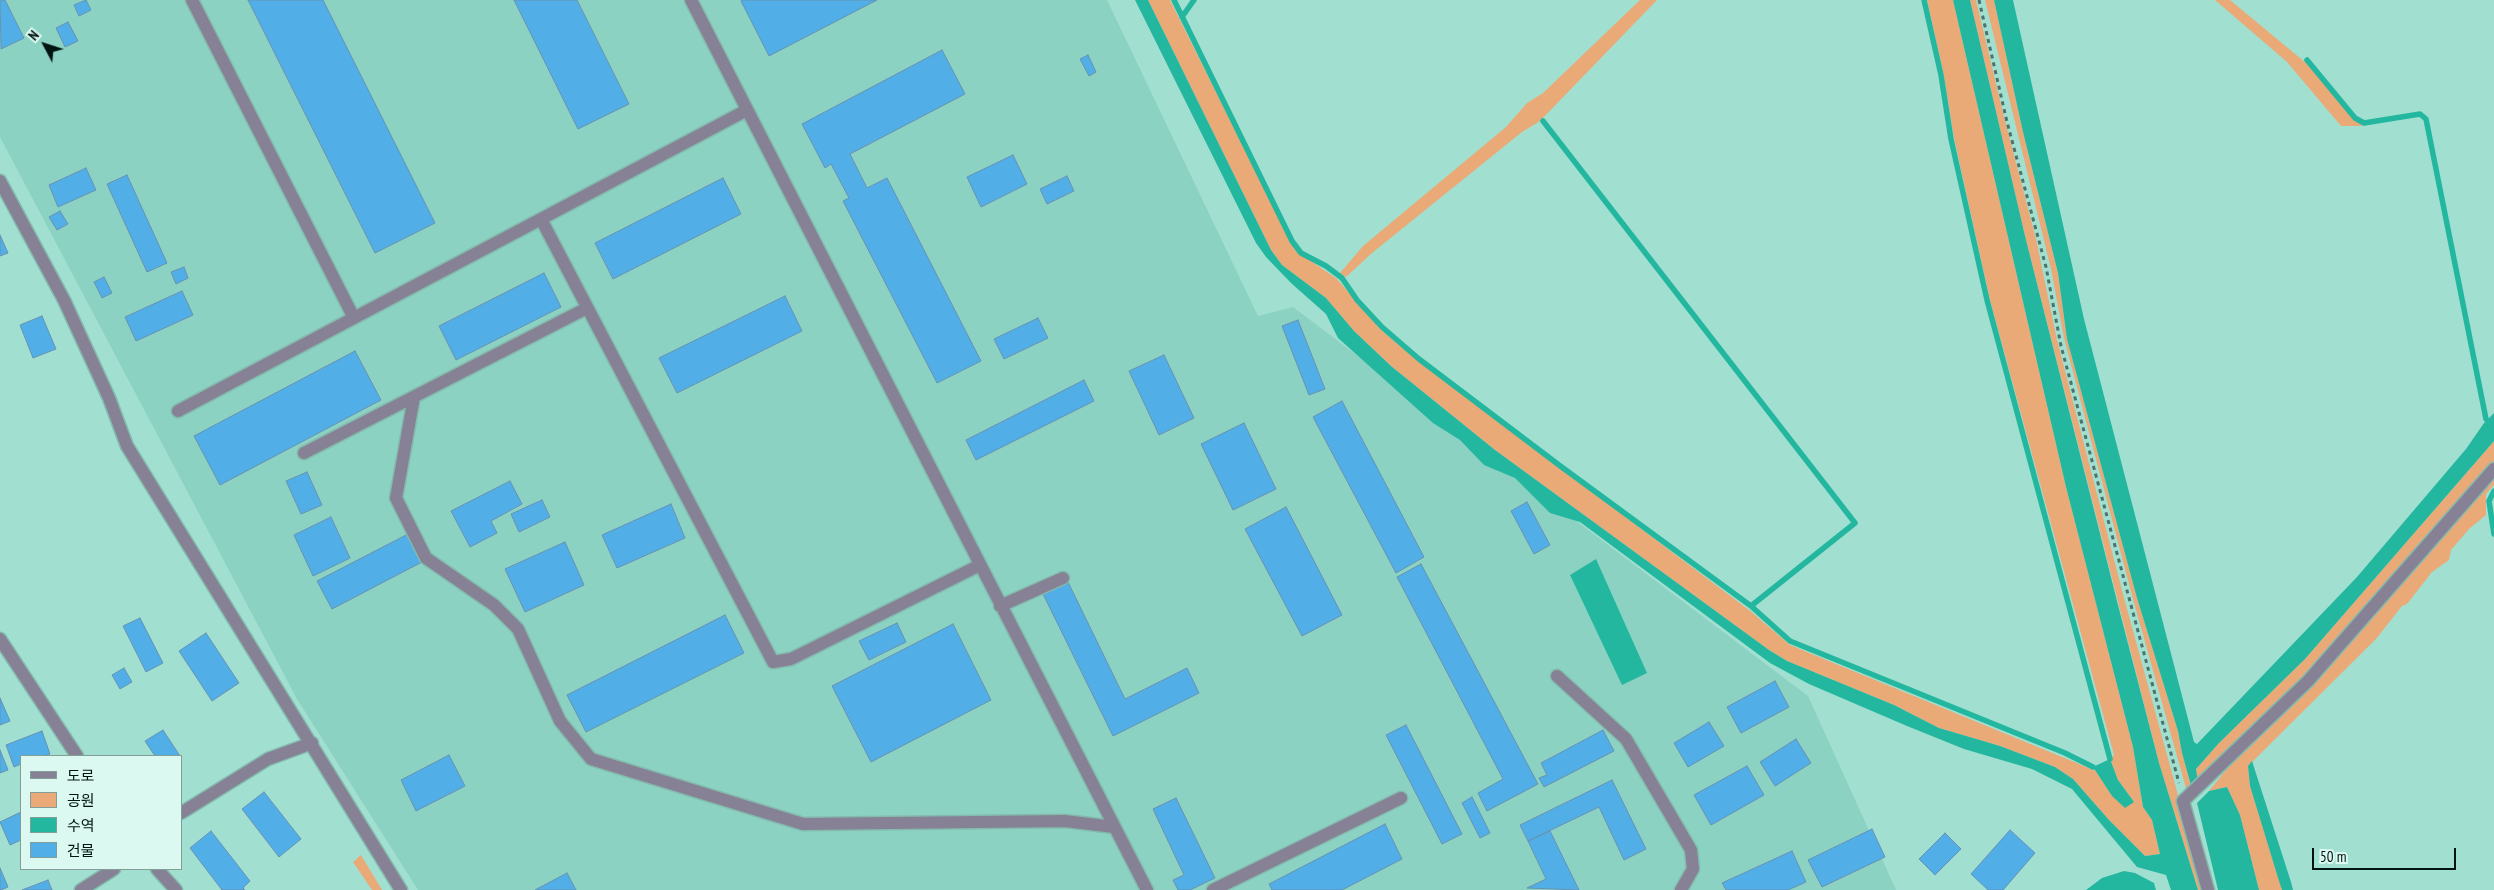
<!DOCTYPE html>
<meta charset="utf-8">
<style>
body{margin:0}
#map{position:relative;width:2494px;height:890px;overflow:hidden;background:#a1dfd1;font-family:"PT Sans Narrow","Noto Sans KR",sans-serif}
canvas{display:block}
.legend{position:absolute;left:20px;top:755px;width:162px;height:115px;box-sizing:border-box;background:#dbf9f1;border:1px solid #839d97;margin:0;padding:6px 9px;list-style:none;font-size:15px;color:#001410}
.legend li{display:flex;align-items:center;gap:10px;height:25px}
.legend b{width:25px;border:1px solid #839d97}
.north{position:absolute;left:20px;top:20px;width:50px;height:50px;-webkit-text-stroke:4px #dbf9f1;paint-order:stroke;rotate:310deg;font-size:14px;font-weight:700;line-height:20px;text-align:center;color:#001410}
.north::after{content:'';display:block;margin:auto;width:18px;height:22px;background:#001410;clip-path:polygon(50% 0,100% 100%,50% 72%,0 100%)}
.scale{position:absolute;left:2312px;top:848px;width:144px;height:22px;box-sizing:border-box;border:2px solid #001410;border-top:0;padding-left:6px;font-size:15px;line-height:18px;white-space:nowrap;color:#001410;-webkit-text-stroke:4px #dbf9f1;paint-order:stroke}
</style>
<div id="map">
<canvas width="2494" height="890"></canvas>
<ul class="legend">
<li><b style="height:6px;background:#868194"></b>도로</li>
<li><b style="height:14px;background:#e9aa78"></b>공원</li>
<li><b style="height:14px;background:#24b7a0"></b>수역</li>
<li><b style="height:14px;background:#51aee7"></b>건물</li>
</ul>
<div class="north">N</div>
<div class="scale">50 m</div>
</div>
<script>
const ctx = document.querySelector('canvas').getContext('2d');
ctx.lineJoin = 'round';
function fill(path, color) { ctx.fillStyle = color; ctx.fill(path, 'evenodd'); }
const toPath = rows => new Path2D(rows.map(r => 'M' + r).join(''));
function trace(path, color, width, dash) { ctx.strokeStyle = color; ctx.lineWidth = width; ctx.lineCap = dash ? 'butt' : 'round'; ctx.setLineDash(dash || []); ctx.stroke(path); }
fill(toPath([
 [0,0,1107,0,1258,316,1293,307,1808,696,1896,890,418,890,297,699,0,137]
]), '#8cd2c3');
fill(toPath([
 [1148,0,1170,0,1295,250,1337,279,1381,330,1418,361,1749,610,1790,645,2096,771,2112,796,2134,802,2118,780,2110,759,2114,755,1990,300,1954,138,1944,76,1927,0,1953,0,2066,487,2133,747,2143,807,2152,820,2160,854,2145,856,2109,820,2073,779,2055,767,2000,746,1939,728,1894,705,1787,661,1769,650,1495,450,1391,366,1354,331,1326,298,1282,265,1271,250],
 [1640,0,1657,0,1540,121,1522,132,1372,253,1346,277,1340,273,1363,246,1506,127,1527,103,1543,93],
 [1970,0,1976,0,2004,117,2036,239,2057,340,2124,598,2204,890,2198,890,2159,763,2025,236],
 [1985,0,1994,0,2023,132,2058,273,2067,339,2137,598,2178,731,2182,753,2192,789,2187,792,2133,599,2064,338,2051,269],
 [2215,0,2230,0,2306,63,2362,126,2341,126,2287,62],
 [2494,441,2494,464,2306,677,2198,781,2196,769,2219,743,2305,659],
 [2494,477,2494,485,2486,494,2486,515,2469,529,2451,550,2449,560,2432,572,2407,604,2402,606,2376,639,2248,766,2250,786,2282,890,2259,890,2240,815,2227,787,2209,791,2226,770,2323,675],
 [361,855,382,890,372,890,353,862]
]), '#e9aa78');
fill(toPath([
 [1135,0,1148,0,1271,250,1282,265,1326,298,1354,331,1391,366,1495,450,1769,650,1787,661,1894,705,1939,728,2000,746,2055,767,2073,779,2109,820,2145,856,2160,854,2152,820,2143,807,2133,747,2066,487,1953,0,1970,0,2025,236,2118,605,2159,763,2198,890,2171,890,2166,875,2137,867,2072,789,2032,769,1964,749,1907,726,1809,684,1770,663,1580,522,1550,513,1515,478,1484,465,1460,440,1433,423,1338,338,1326,314,1291,283,1266,257,1256,243],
 [1994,0,2013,0,2084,319,2194,742,2197,744,2357,577,2466,449,2484,423,2494,413,2494,441,2305,659,2219,743,2196,769,2198,781,2192,789,2182,753,2178,731,2137,598,2067,339,2058,273,2023,132],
 [1596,559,1647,673,1622,685,1570,575],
 [2110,759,2118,780,2134,802,2125,808,2112,796,2093,767],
 [2252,761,2291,882,2293,890,2282,890,2279,881,2250,786,2248,766],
 [2227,787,2240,815,2259,890,2218,890,2197,803,2209,791],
 [2124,871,2135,873,2154,883,2156,890,2086,890,2102,878]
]), '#24b7a0');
trace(toPath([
 [1174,0,1292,241,1301,253,1326,266,1342,278,1357,300,1382,327,1419,359,1559,465,1751,606,1790,641,2065,753,2093,767],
 [1924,0,1941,75,1951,139,1987,300,2110,759],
 [1182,17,1194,0],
 [2307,60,2355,118,2364,123,2420,114,2426,119,2486,419],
 [1543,121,1855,523,1751,606],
 [2494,491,2489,501,2494,534]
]), '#24b7a0', 5.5);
const building = toPath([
 [0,0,5,0,24,38,1,49,0,0],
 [86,0,91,10,79,16,74,5,86,0],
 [248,0,323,0,435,223,375,253,248,0],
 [514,0,577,0,629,104,578,129,514,0],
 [742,0,877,0,769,56,741,1,742,0],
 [68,22,78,41,65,47,56,28,68,22],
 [942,50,965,94,850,154,867,188,887,178,981,361,937,383,843,201,849,198,831,164,825,168,802,124,942,50],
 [1088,55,1096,72,1089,76,1080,59,1088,55],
 [1013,155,1027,184,981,207,967,177,1013,155],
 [86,168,96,190,58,207,49,185,86,168],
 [127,175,167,263,147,272,107,184,127,175],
 [1067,176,1074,191,1047,204,1040,189,1067,176],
 [723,178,741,214,613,279,595,243,723,178],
 [60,211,68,224,57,230,49,217,60,211],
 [0,235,8,253,0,256,0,235],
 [184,267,188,278,176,284,171,272,184,267],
 [544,273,561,307,456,360,439,326,544,273],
 [104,277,112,293,102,298,94,282,104,277],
 [182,291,193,315,136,341,125,317,182,291],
 [785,296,802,331,677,393,659,358,785,296],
 [42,316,56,349,33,358,20,325,42,316],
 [1038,318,1048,338,1004,359,994,339,1038,318],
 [1298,320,1325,389,1309,395,1282,326,1298,320],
 [355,351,381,400,220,485,194,436,355,351],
 [1164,355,1194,418,1159,435,1129,371,1164,355],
 [1084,380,1094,401,976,460,966,440,1084,380],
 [1342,401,1424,557,1396,573,1313,417,1342,401],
 [1244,423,1276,489,1233,510,1201,444,1244,423],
 [307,472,322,505,301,514,286,481,307,472],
 [510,481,522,504,491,521,497,533,470,547,451,511,510,481],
 [542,500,550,517,519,532,511,514,542,500],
 [1527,502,1550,545,1534,554,1511,511,1527,502],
 [671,504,685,538,617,568,602,535,671,504],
 [1286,507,1342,615,1302,636,1245,529,1286,507],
 [331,517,350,558,313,576,294,535,331,517],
 [408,534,422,562,332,609,317,581,408,534],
 [565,542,584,585,525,612,505,569,565,542],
 [1421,564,1538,784,1487,811,1478,793,1503,779,1397,577,1421,564],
 [1068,582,1125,699,1187,668,1199,693,1113,736,1043,594,1068,582],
 [725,615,744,653,586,732,567,695,725,615],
 [140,618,163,663,146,672,123,626,140,618],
 [897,623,906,642,869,660,859,641,897,623],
 [953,624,991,700,871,762,832,686,953,624],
 [206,633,239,683,212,701,179,651,206,633],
 [124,668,132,682,120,689,112,675,124,668],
 [1775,681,1789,707,1741,733,1727,707,1775,681],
 [0,698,10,721,0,725,0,698],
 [1709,722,1724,746,1688,767,1674,743,1709,722],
 [1406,725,1462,834,1442,844,1386,735,1406,725],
 [163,730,180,756,155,756,145,741,163,730],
 [1603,730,1614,751,1544,787,1539,778,1547,775,1541,763,1603,730],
 [42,731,50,754,43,756,21,756,21,764,14,767,6,745,42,731],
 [1796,739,1811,763,1775,786,1760,762,1796,739],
 [0,750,8,770,0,773,0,750],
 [449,755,465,786,416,811,401,780,449,755],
 [1747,766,1764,795,1711,825,1694,795,1747,766],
 [1612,780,1646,849,1624,860,1599,807,1528,841,1520,825,1612,780],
 [264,792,301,839,279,857,242,809,264,792],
 [1472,797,1490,833,1480,838,1462,803,1472,797],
 [1176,798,1215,878,1190,890,1178,890,1173,880,1184,875,1153,809,1176,798],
 [21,812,21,840,10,845,0,822,21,812],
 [1385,824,1402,859,1342,890,1272,890,1269,884,1385,824],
 [1872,829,1885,857,1822,887,1808,860,1872,829],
 [2010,830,2035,853,2003,890,1988,890,1971,874,2010,830],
 [211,831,250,881,243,888,245,890,222,890,190,848,211,831],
 [1550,831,1579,890,1527,888,1546,879,1528,841,1550,831],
 [1945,833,1961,849,1935,875,1919,859,1945,833],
 [1792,851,1806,882,1788,890,1726,890,1722,883,1792,851],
 [0,868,8,887,1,890,0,890,0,868],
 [567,873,576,890,535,890,567,873],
 [48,880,52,890,22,890,48,880]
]);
fill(building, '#51aee7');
trace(building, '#6793b1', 1);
const minor = toPath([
 [192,0,354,318],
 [691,0,1147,890],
 [0,181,64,300,109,398,127,446,401,890],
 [541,219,773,662,791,659,980,565],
 [414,397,396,498,426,558,494,605,518,629,560,721,591,759,803,824,1065,821,1114,827],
 [178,411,747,110],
 [304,453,587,308],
 [1000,606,1063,578],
 [0,639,77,756],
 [1557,676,1626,739,1691,850,1693,869,1681,890],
 [181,813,268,759,312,743],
 [157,869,176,890],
 [81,890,114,869],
 [1213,890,1401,798],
 [2208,890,2183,801,2308,681,2494,469]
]);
trace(minor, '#84baae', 15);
trace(toPath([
 [1979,0,2007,122,2046,267,2061,346,2179,783]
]), '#4c746c', 3, [4, 4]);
trace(minor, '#868194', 12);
</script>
